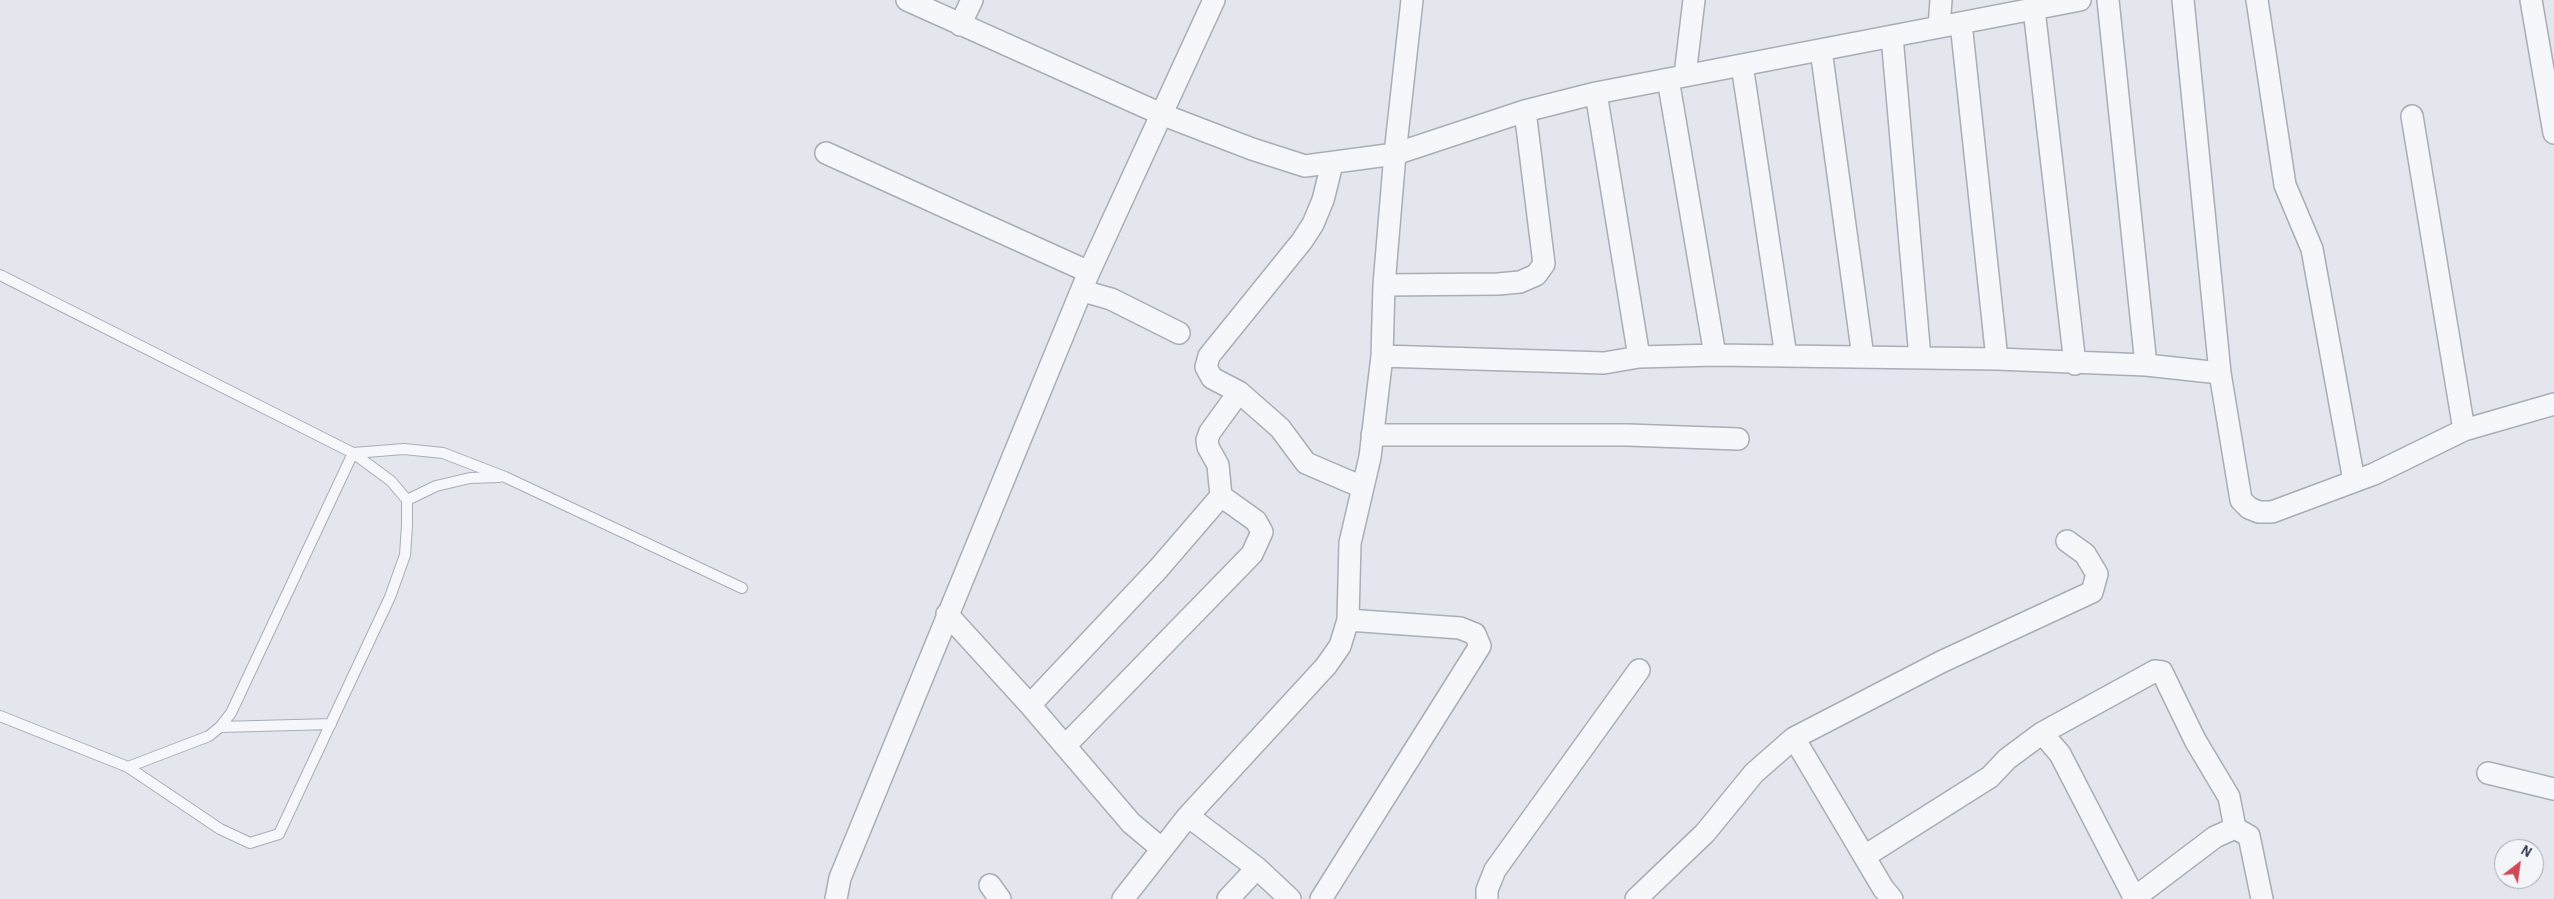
<!DOCTYPE html>
<style>
body{margin:0}
#map{position:relative;width:2554px;height:899px;overflow:hidden;background:#e3e6ec;font-family:"Alegreya Sans",sans-serif}
canvas{display:block}
.north{position:absolute;left:2494px;top:839px;width:50px;height:50px;box-sizing:border-box;background:#f3f5f9;border:1px solid #a3a7b1;border-radius:50%;rotate:30deg;font-size:14px;font-weight:700;line-height:20px;text-align:center;color:#2b3344}
.north::after{content:'';display:block;margin:auto;width:18px;height:22px;background:#d0495a;clip-path:polygon(50% 0,100% 100%,50% 72%,0 100%)}
</style>
<div id="map">
<canvas width="2554" height="899"></canvas>
<div class="north">N</div>
</div>
<script>
const ctx = document.querySelector('canvas').getContext('2d');
ctx.lineJoin = 'round';
const toPath = rows => new Path2D(rows.map(r => 'M' + r).join(''));
function trace(path, color, width, dash) { ctx.strokeStyle = color; ctx.lineWidth = width; ctx.lineCap = dash ? 'butt' : 'round'; ctx.setLineDash(dash || []); ctx.stroke(path); }
const service = toPath([
 [0,275,353,453,391,481,407,500,407,525,405,555,390,597,279,834,250,843,220,829,128,767,0,716],
 [353,453,404,449,443,453,505,477,742,588],
 [407,500,436,486,470,478,499,477],
 [220,727,331,724],
 [128,767,209,736,220,727,231,713,353,453]
]);
const minor = toPath([
 [907,0,1161,114,1252,149,1305,166,1395,154,1525,111,1596,93,2080,0],
 [2108,0,2146,365],
 [2183,0,2220,373],
 [2257,0,2285,185,2312,249,2354,481],
 [2531,0,2554,133],
 [2034,9,2075,364],
 [1961,23,1997,359],
 [960,25,972,0],
 [1939,27,1941,0],
 [1892,36,1920,358],
 [1821,50,1863,357],
 [1742,65,1786,356],
 [1685,75,1694,0],
 [1668,79,1715,355],
 [1596,93,1639,357],
 [2412,116,2464,430],
 [826,153,1089,272],
 [1384,285,1498,284,1520,282,1536,275,1544,264,1525,111],
 [1083,291,1111,299,1179,333],
 [1382,356,1604,363,1639,357,1715,355,1997,359,2146,365,2220,373,2241,500,2249,508,2259,512,2272,512,2374,474,2464,430,2554,404],
 [1239,392,1212,378,1206,367,1209,356,1302,241,1313,224,1323,200,1332,164],
 [1372,435,1628,435,1738,439],
 [947,614,1030,705,1131,823,1162,849],
 [1030,705,1159,568,1221,496,1218,465,1208,447,1207,440,1210,432,1239,392,1280,428,1306,463,1362,487],
 [2042,733,2155,671,2162,672,2195,740,2229,797,2235,828],
 [1794,738,1883,888,1892,899],
 [1065,746,1252,554,1262,532,1256,521,1221,496],
 [2488,773,2554,789],
 [1188,816,1257,868,1290,899],
 [1865,856,1990,777,2007,759,2042,733,2060,754,2135,899],
 [990,885,1000,899],
 [836,899,840,878,1089,272,1214,0],
 [1123,899,1188,816,1326,666,1340,646,1348,620,1350,543,1370,457,1382,356,1384,285,1395,154,1412,0],
 [1228,899,1257,868],
 [1321,899,1480,646,1475,634,1460,628,1348,620],
 [1487,899,1487,890,1495,870,1639,670],
 [1636,899,1705,833,1754,773,1794,738,1941,662,2092,592,2097,574,2085,554,2067,541],
 [2133,899,2215,837,2235,828,2249,836,2262,899]
]);
trace(service, '#a8adb6', 12);
trace(minor, '#a8adb6', 24);
trace(service, '#f6f7fa', 10);
trace(minor, '#f6f7fa', 21);
</script>
